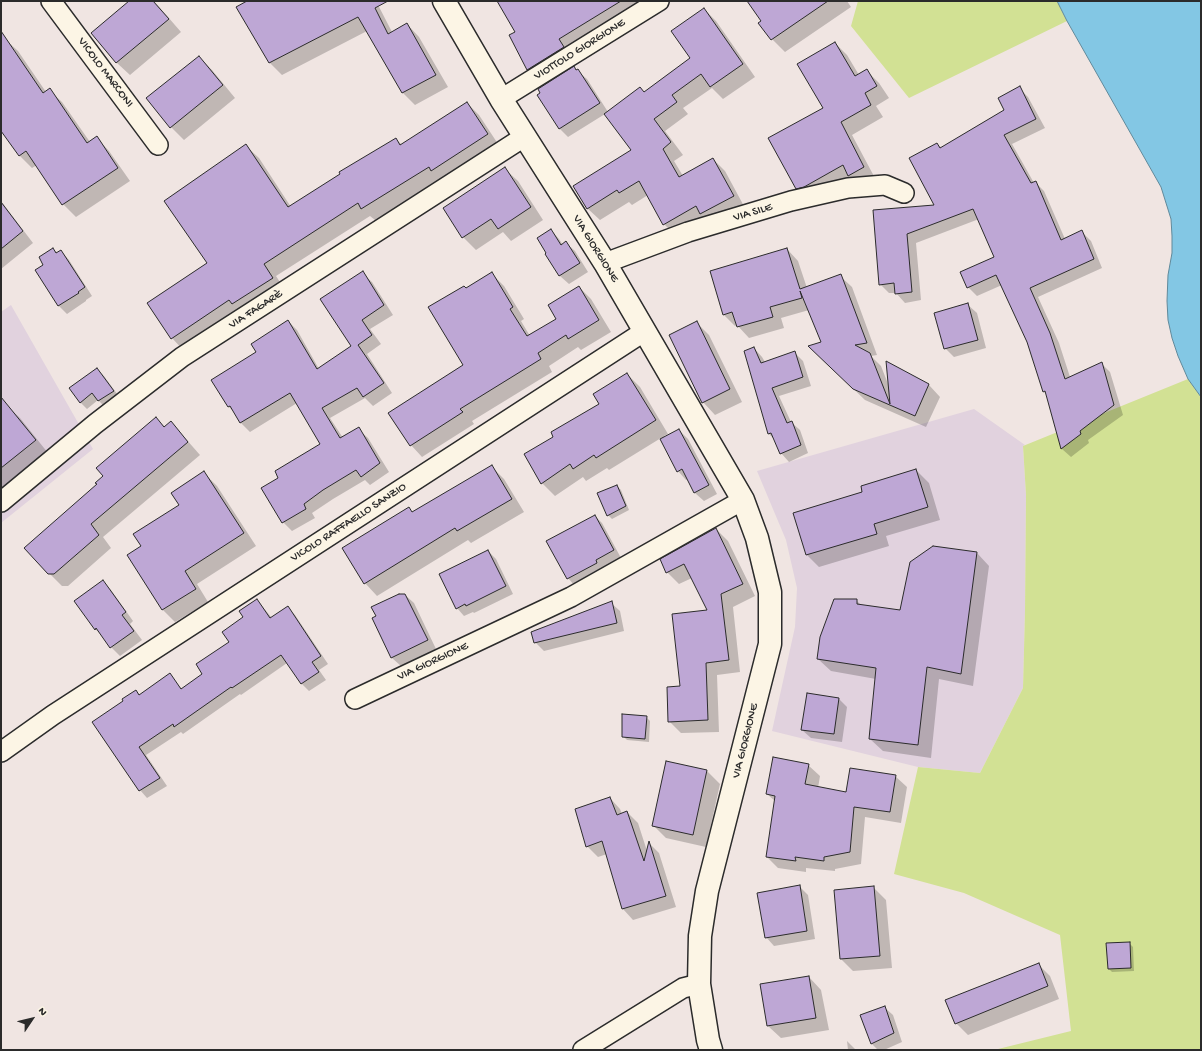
<!DOCTYPE html>
<meta charset="utf-8">
<style>
body{margin:0}
#map{position:relative;width:1202px;height:1051px;overflow:hidden;background:#f0e5e2;font-family:"Gochi Hand",sans-serif}
canvas{display:block}
.frame{position:absolute;inset:0;border:2px solid #2b2b2b;pointer-events:none}
.north{position:absolute;left:12px;top:999px;width:40px;height:40px;-webkit-text-stroke:3px #fcf5e5;paint-order:stroke;rotate:55deg;font-size:11px;font-weight:700;line-height:16px;text-align:center;color:#2b2b2b}
.north::after{content:'';display:block;margin:auto;width:14px;height:18px;background:#2b2b2b;clip-path:polygon(50% 0,100% 100%,50% 72%,0 100%)}
</style>
<div id="map">
<canvas width="1202" height="1051"></canvas>
<div class="frame"></div>
<div class="north">N</div>
</div>
<script>
const ctx = document.querySelector('canvas').getContext('2d');
ctx.lineJoin = 'round';
function fill(path, color) { ctx.fillStyle = color; ctx.fill(path, 'evenodd'); }
const toPath = rows => new Path2D(rows.map(r => 'M' + r).join(''));
function trace(path, color, width, dash) { ctx.strokeStyle = color; ctx.lineWidth = width; ctx.lineCap = dash ? 'butt' : 'round'; ctx.setLineDash(dash || []); ctx.stroke(path); }
function drawText(font, color, halo, rows, align = 'center') {
  ctx.font = font + ' "Gochi Hand",sans-serif'; ctx.lineWidth = 3; ctx.setLineDash([]); ctx.textBaseline = 'middle'; ctx.strokeStyle = halo; ctx.fillStyle = color; for (const [text, x, y, turn = 0] of rows) {
    ctx.save(); ctx.translate(x, y); ctx.rotate((+turn || 0) * Math.PI / 180); ctx.textAlign = isNaN(turn) ? turn : align; if (halo) ctx.strokeText(text, 0, 0); ctx.fillText(text, 0, 0); ctx.restore();
  }
}
fill(toPath([
 [11,305,93,449,1,523,1,312],
 [974,409,1025,445,1023,446,1026,495,1025,611,1023,688,980,773,918,767,772,731,795,627,797,588,786,540,757,471]
]), '#e1d2de');
fill(toPath([
 [858,1,1057,1,1067,21,909,98,851,26],
 [1188,379,1201,397,1201,1050,994,1050,1071,1031,1060,935,964,893,894,874,918,767,980,773,1023,688,1025,611,1026,495,1023,446]
]), '#d2e194');
const water = toPath([
 [1057,1,1201,1,1201,397,1188,379,1178,356,1172,338,1168,320,1167,301,1168,275,1172,253,1172,236,1171,219,1161,187,1067,21,1057,1]
]);
fill(water, '#83c7e4');
trace(water, '#60899a', 1);
fill(toPath([
 [131,1,154,1,181,32,130,75,117,63,92,33],
 [249,1,376,1,392,32,407,24,419,37,448,87,415,105,403,93,367,31,282,75,270,63],
 [498,1,652,1,539,80,528,69,517,32],
 [761,1,847,1,851,7,785,52,772,39,763,21],
 [704,9,716,21,755,77,723,99,712,88,683,108,688,114,665,131,683,155,674,161,683,176,713,159,725,171,745,208,676,236,664,224,648,195,632,205,629,202,600,220,587,208,632,151,605,114,568,137,560,129,539,95,574,68,587,79,608,112,640,88,644,92,691,58],
 [5,39,18,51,46,92,49,90,62,102,90,142,97,138,109,151,130,181,76,217,63,204,37,165,32,168,19,155,1,129,1,42],
 [835,43,847,55,859,75,867,71,879,83,889,98,876,106,883,117,852,135,876,180,809,200,797,188,825,109],
 [199,57,212,70,235,98,184,140,171,127],
 [1019,88,1028,97,1045,128,1012,144,1034,183,1035,182,1044,191,1065,239,1082,232,1091,241,1102,268,1038,297,1059,343,1070,377,1101,363,1110,372,1123,415,1088,440,1089,443,1071,457,1062,449,1047,395,1044,392,1028,342,1002,285,977,296,968,287,995,257,979,219,916,243,921,300,905,303,896,293,889,293,880,284,874,211,935,205,937,144,942,148,1005,111],
 [467,103,479,115,500,147,441,180,375,220,370,216,276,276,285,290,184,351,172,338,208,264,246,146,259,158,291,207,396,139,402,145],
 [505,169,518,181,543,220,511,241,503,232,476,250,463,237],
 [1,201,33,243,1,269],
 [551,230,559,239,563,245,566,243,575,251,588,272,569,284,560,276,546,254],
 [53,249,58,253,61,251,69,260,92,296,86,300,86,301,67,314,58,305,45,265],
 [787,249,798,261,807,288,840,276,852,287,877,355,871,356,881,366,888,384,887,363,929,385,940,397,926,427,865,400,821,358,822,343,809,310,781,318,784,328,749,338,737,325,735,326,724,315],
 [362,273,372,282,393,315,370,329,381,344,367,354,392,393,373,406,365,398,330,418,343,438,358,429,368,438,389,472,370,485,365,480,333,499,312,513,315,518,292,531,283,522,321,444,297,403,250,432,241,423,235,413,229,407,213,381,257,353,288,321,297,330,319,369,352,347],
 [492,274,504,286,524,319,521,321,530,336,558,319,579,287,591,299,611,332,581,350,578,347,549,366,552,372,472,421,474,424,422,457,411,445,465,365,466,289],
 [968,305,977,313,986,348,954,357,945,348],
 [696,322,709,335,742,402,715,415,703,402],
 [754,348,762,357,765,362,794,352,803,361,811,386,779,396,791,422,800,430,808,453,789,462,781,453,775,440,769,434,745,351],
 [97,369,104,376,120,398,105,407,98,400,87,409,80,402],
 [627,374,640,387,668,434,664,436,665,438,679,430,688,439,717,494,704,501,695,493,688,479,686,480,678,471,661,438,609,470,607,468,586,481,583,477,555,496,542,483,525,455,555,437,600,404],
 [7,406,20,418,48,453,1,490,1,410],
 [156,419,165,427,171,422,200,455,103,537,111,548,68,586,62,586,49,573,98,485],
 [491,466,504,479,524,512,471,543,468,540,377,596,365,583,408,508,413,513],
 [916,470,929,483,940,520,886,536,889,546,819,567,807,555,864,493],
 [204,473,217,486,256,546,197,584,208,602,175,622,162,609,142,547,180,505],
 [617,486,621,490,629,510,612,519,608,515],
 [595,516,602,523,621,558,602,568,604,570,575,586,568,578],
 [716,529,728,541,755,596,733,607,740,672,717,675,719,732,681,733,669,721,709,611,692,578,679,584,667,572],
 [488,551,496,559,513,594,474,613,473,612,464,616,457,608],
 [977,553,989,566,973,686,939,679,931,758,883,751,870,739,876,679,831,671,818,659,856,600,862,606,900,611],
 [103,582,111,590,133,621,130,624,142,640,120,656,111,647,104,637,95,629,75,601],
 [405,595,414,603,436,649,401,666,392,658,373,619],
 [257,600,272,618,287,607,295,615,328,664,319,670,326,680,309,691,302,684,287,663,241,695,240,694,183,734,181,732,146,755,167,786,147,798,140,790,125,701,136,691,140,695,169,675,182,689,204,674,231,643,245,617],
 [611,603,620,611,624,631,544,651,535,642],
 [808,694,839,699,847,707,842,742,811,738,802,730],
 [646,717,650,721,649,742,627,740,623,736],
 [666,762,707,771,720,784,706,847,666,838,653,825],
 [808,765,820,776,818,788,847,793,895,776,907,787,901,823,865,817,861,864,835,869,835,871,806,868,806,872,778,868,767,857,775,801,767,794],
 [610,798,620,809,622,814,627,812,638,823,647,851,649,843,659,853,676,907,633,920,623,909,607,854,598,857,587,846],
 [799,886,808,895,815,939,774,946,766,937],
 [873,887,886,900,892,968,853,971,841,959],
 [1129,943,1133,947,1134,971,1112,972,1108,968],
 [1038,964,1050,976,1059,999,968,1035,956,1023],
 [809,977,821,990,829,1030,781,1038,768,1026],
 [884,1007,893,1015,902,1042,884,1050,878,1050,871,1043],
 [847,1041,856,1050,848,1050]
]), '#0003');
const building = toPath([
 [129,1,153,1,169,19,116,63,91,33,129,1],
 [247,1,388,1,375,8,388,34,407,23,436,75,402,93,358,17,269,63,236,7,247,1],
 [497,1,621,1,559,39,564,47,527,70,509,35,515,32,497,1],
 [747,1,828,1,771,40,758,23,761,21,747,1],
 [704,8,743,64,710,87,701,74,672,95,677,102,654,119,671,142,663,149,679,177,713,158,734,196,700,214,696,206,663,225,639,181,619,193,617,190,587,209,573,186,631,150,604,114,640,87,644,92,690,58,671,31,704,8],
 [1,31,43,93,50,88,87,143,97,136,118,168,62,205,26,151,19,156,1,131,1,31],
 [835,42,855,76,867,69,877,86,865,93,871,105,841,122,864,167,848,176,843,165,804,187,796,189,768,138,823,108,797,64,835,42],
 [199,56,223,85,170,128,146,98,199,56],
 [574,66,576,70,578,69,600,103,559,129,537,95,540,93,538,89,574,66],
 [1020,86,1036,119,1004,135,1031,183,1036,181,1061,240,1082,230,1094,259,1030,288,1050,333,1065,379,1102,362,1114,405,1080,431,1081,434,1061,449,1045,391,1043,392,1027,342,996,275,967,288,960,272,994,257,973,209,907,234,912,292,895,294,894,283,879,285,873,210,934,205,909,158,937,143,940,148,1004,110,998,98,1020,86],
 [467,102,488,134,431,171,429,167,361,209,358,203,264,264,273,278,232,304,229,300,171,339,147,303,207,263,164,201,246,144,288,207,340,174,339,172,396,138,400,145,467,102],
 [505,167,531,207,498,229,491,219,462,238,443,208,505,167],
 [1,202,23,231,1,249,1,202],
 [551,229,561,245,566,241,580,263,559,276,545,254,546,253,537,238,551,229],
 [53,248,56,253,61,250,85,287,78,292,79,293,58,306,35,270,43,265,39,257,53,248],
 [787,248,800,289,841,274,867,343,855,345,870,353,890,404,886,361,929,384,915,416,853,389,808,346,821,342,800,291,802,298,770,307,773,317,737,327,732,312,723,315,710,271,787,248],
 [363,271,384,305,362,320,372,335,358,345,384,383,363,397,357,388,322,408,340,438,359,427,380,463,361,477,356,470,323,490,304,504,306,509,282,523,261,488,278,478,275,471,320,444,290,393,240,423,230,406,228,407,211,380,256,352,251,344,288,320,317,369,351,346,320,299,363,271],
 [492,272,513,307,510,309,527,336,556,319,548,305,579,286,599,320,568,339,566,335,538,353,541,359,460,409,463,412,410,446,388,413,463,365,428,307,464,286,466,288,492,272],
 [968,303,978,340,944,349,934,313,968,303],
 [697,321,730,389,702,403,669,335,697,321],
 [754,347,761,363,795,351,803,377,772,388,787,423,792,421,801,445,780,454,771,433,768,434,744,351,754,347],
 [97,368,114,391,98,401,92,393,80,403,69,388,97,368],
 [627,373,656,420,596,458,594,455,573,469,570,464,541,484,524,454,553,437,551,432,599,404,593,394,627,373],
 [1,397,36,440,1,468,1,397],
 [156,417,164,427,171,421,188,442,91,524,99,535,54,574,48,574,24,548,97,484,95,483,103,476,96,468,156,417],
 [679,429,709,485,694,493,682,469,677,472,660,439,679,429],
 [492,465,512,499,457,531,455,528,364,584,342,548,409,507,412,512,492,465],
 [916,469,928,507,874,524,877,534,806,555,793,513,862,492,861,486,916,469],
 [204,471,244,533,185,571,196,589,162,610,127,555,141,546,133,534,179,505,171,493,204,471],
 [617,485,626,506,607,516,597,493,617,485],
 [595,515,614,550,596,560,597,563,567,579,546,541,595,515],
 [716,528,743,584,721,594,729,660,706,663,708,720,668,722,667,687,680,686,672,614,707,610,684,564,666,573,660,559,716,528],
 [933,546,977,552,961,674,927,667,918,745,869,739,876,668,817,659,820,637,834,599,857,599,857,604,900,610,910,562,933,546],
 [488,550,506,586,466,606,465,604,456,609,439,574,488,550],
 [103,580,126,612,122,615,134,631,110,648,96,628,95,630,74,601,103,580],
 [399,594,405,594,428,640,391,658,372,618,376,616,371,607,399,594],
 [257,599,270,618,288,606,321,656,312,662,319,672,301,684,281,655,232,688,231,687,174,727,173,724,139,747,160,778,139,791,92,722,123,701,122,699,136,690,139,695,170,673,181,689,202,674,196,664,229,642,222,632,243,617,239,611,257,599],
 [612,601,617,623,534,643,531,632,612,601],
 [807,693,839,698,834,734,801,730,807,693],
 [622,714,647,716,645,739,622,737,622,714],
 [773,757,809,764,805,784,846,792,850,768,896,775,890,812,854,807,850,852,824,857,824,861,795,857,796,861,766,857,775,796,766,794,773,757],
 [666,761,707,770,693,835,652,826,666,761],
 [610,797,617,815,627,811,644,861,649,841,666,896,622,909,602,841,586,847,575,809,610,797],
 [800,885,807,931,765,938,757,893,800,885],
 [874,886,880,956,840,959,834,890,874,886],
 [1130,942,1131,968,1108,969,1106,943,1130,942],
 [1039,963,1048,986,955,1024,945,1000,1039,963],
 [809,976,816,1018,767,1026,760,984,809,976],
 [885,1006,894,1033,871,1044,860,1015,885,1006]
]);
fill(building, '#bea7d5');
trace(building, '#2b2b2b', 1);
const minor = toPath([
 [51,1,158,145],
 [501,99,659,1],
 [605,263,688,232,791,201,848,188,885,185,904,193],
 [1,502,95,424,182,357,524,137],
 [355,699,571,597,743,500],
 [1,752,53,715,645,331],
 [583,1050,683,988,699,984]
]);
const tertiary = toPath([
 [444,1,501,99,605,263,743,500,757,538,770,592,770,644,707,891,700,936,699,984,708,1040,711,1050]
]);
trace(minor, '#2b2b2b', 22);
trace(tertiary, '#2b2b2b', 25);
trace(minor, '#fcf5e5', 19);
trace(tertiary, '#fcf5e5', 22);
drawText('12px', '#2b2b2b', '#fcf5e5', [
 ["VIOTTOLO GIORGIONE",580,50,-32],
 ["VICOLO MARCONI",105,73,53],
 ["VIA SILE",753,213,-17],
 ["VIA GIORGIONE",595,249,58],
 ["VIA FAGARÈ",256,310,-33],
 ["VICOLO RAFFAELLO SANZIO",349,523,-33],
 ["VIA GIORGIONE",433,662,-25],
 ["VIA GIORGIONE",746,741,-76]
]);
</script>
